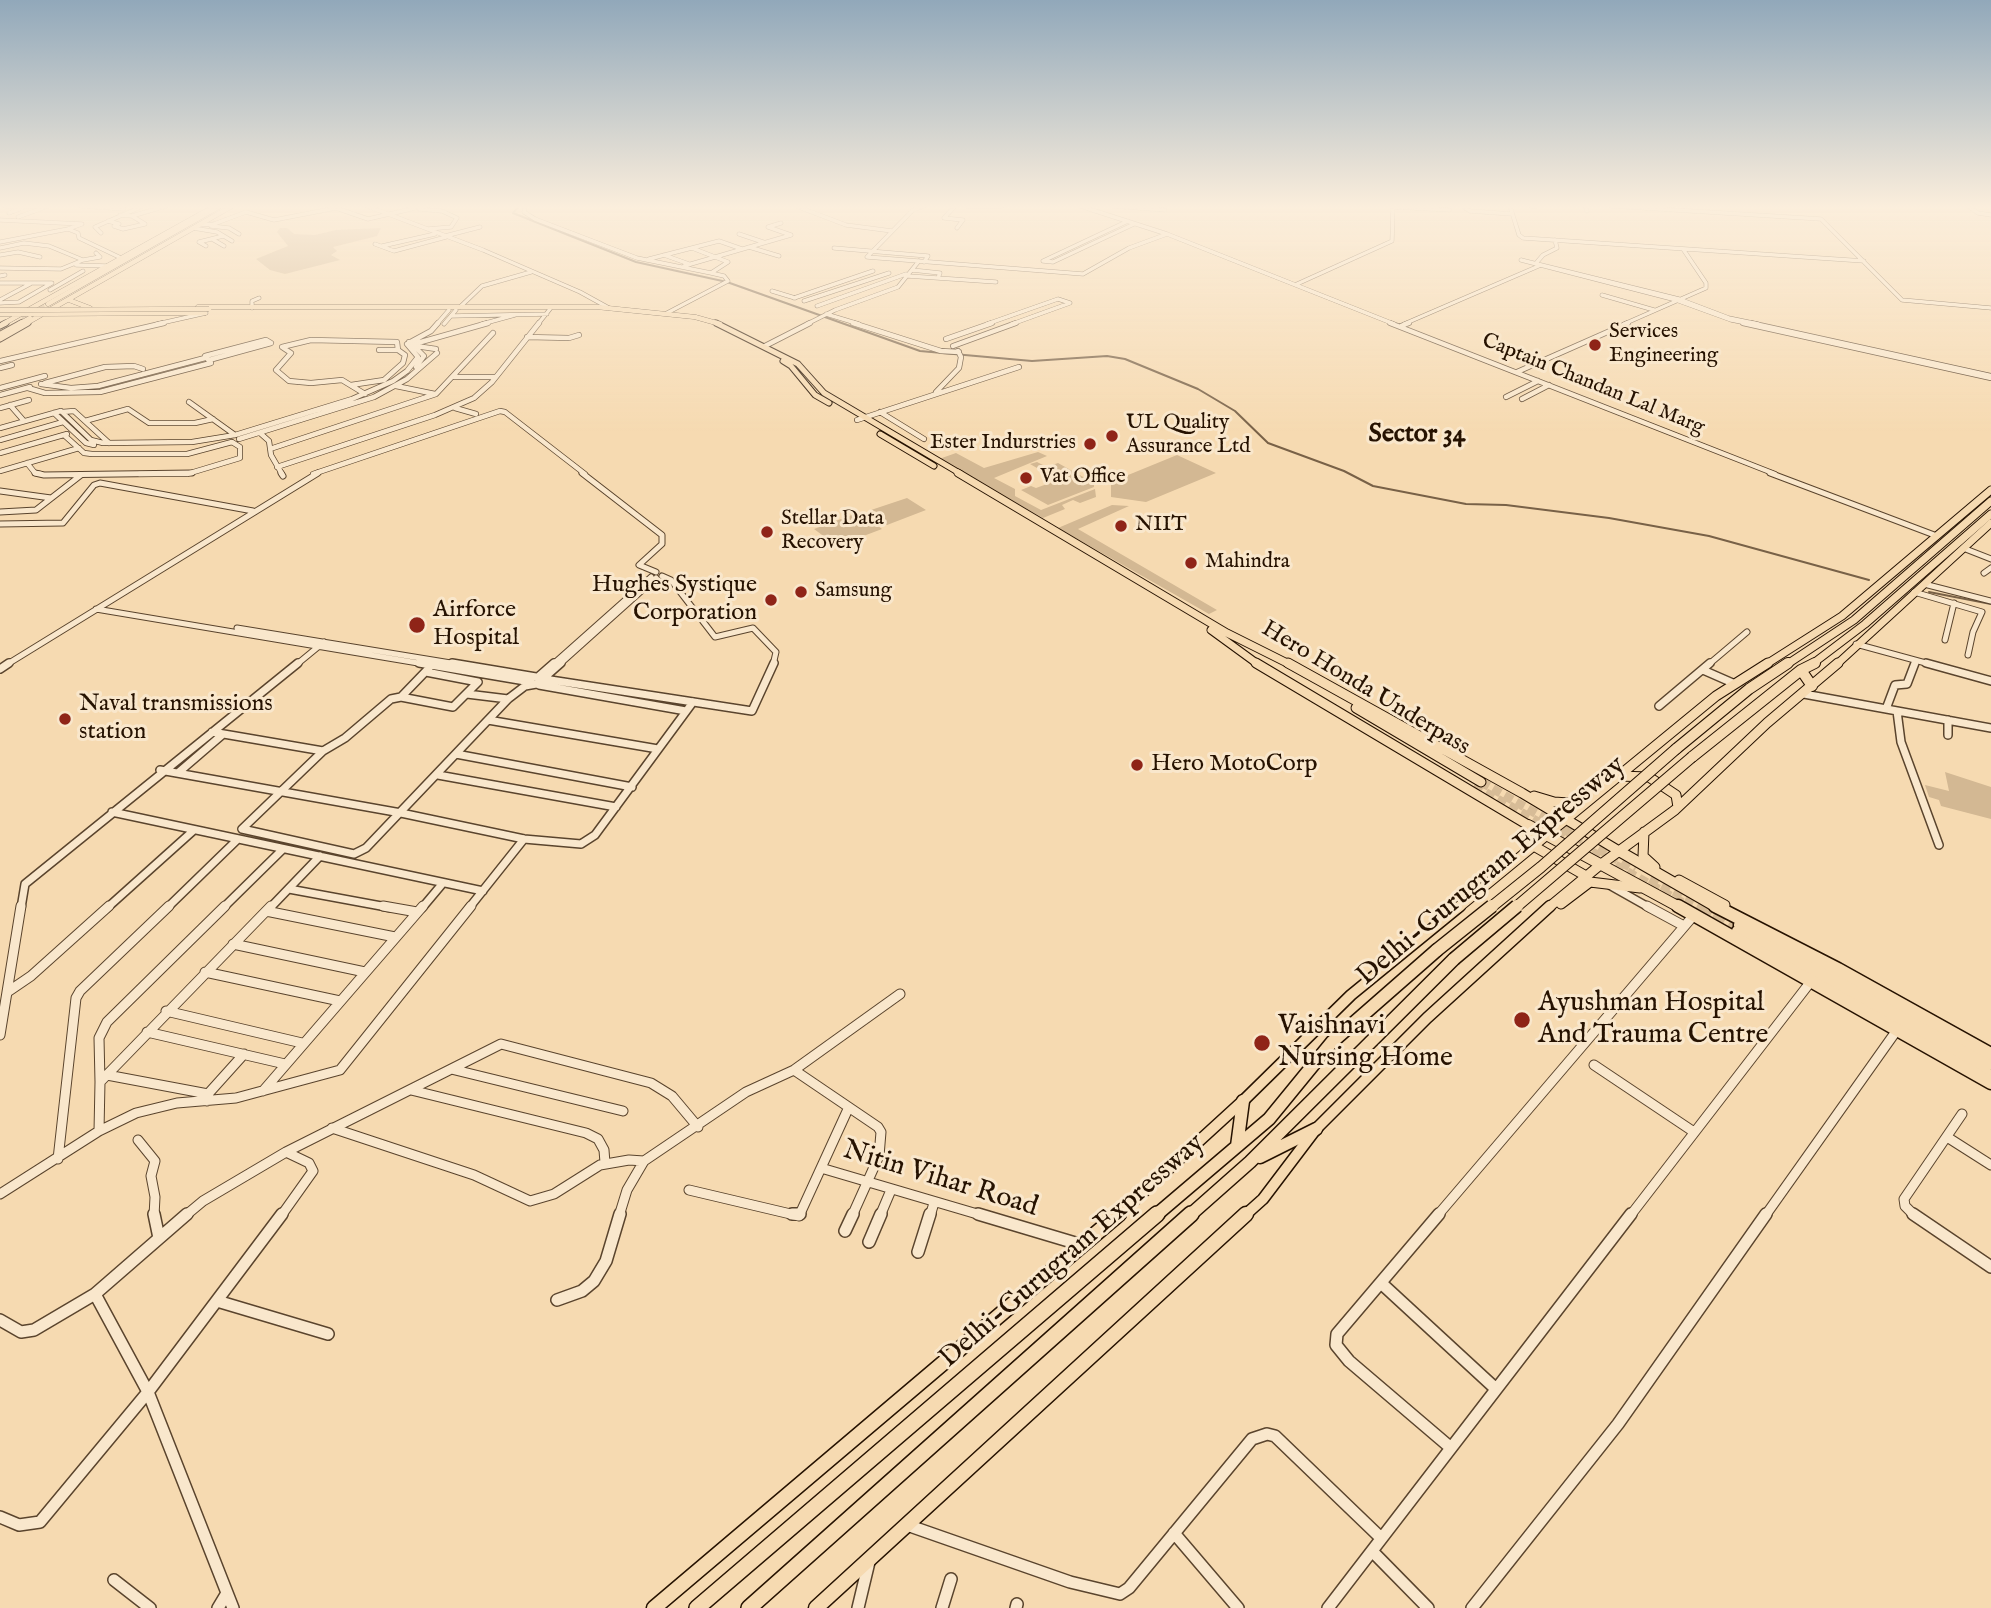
<!DOCTYPE html>
<style>
body{margin:0}
canvas{display:block;background:#f6dab1}
</style>
<canvas width="1991" height="1608"></canvas>
<script>
const ctx = document.querySelector('canvas').getContext('2d');
ctx.lineJoin = 'round';
function fill(path, color) { ctx.fillStyle = color; ctx.fill(path, 'evenodd'); }
const toPath = rows => new Path2D(rows.map(r => 'M' + r).join(''));
function trace(path, color, width, dash) { ctx.strokeStyle = color; ctx.lineWidth = width; ctx.lineCap = dash ? 'butt' : 'round'; ctx.setLineDash(dash || []); ctx.stroke(path); }
function drawText(font, color, halo, rows, align = 'center') {
  ctx.font = font + ' "IM FELL English",serif'; ctx.lineWidth = 6; ctx.setLineDash([]); ctx.textBaseline = 'middle'; ctx.strokeStyle = halo; ctx.fillStyle = color; for (const [text, x, y, turn = 0] of rows) {
    ctx.save(); ctx.translate(x, y); ctx.rotate((+turn || 0) * Math.PI / 180); ctx.textAlign = isNaN(turn) ? turn : align; if (halo) ctx.strokeText(text, 0, 0); ctx.fillText(text, 0, 0); ctx.restore();
  }
}
fill(toPath([
 [280,228,287,228,294,234,315,235,336,230,381,228,377,236,333,247,337,251,331,255,340,260,285,274,270,270,256,259,288,246,277,232],
 [1038,452,1047,456,994,478,1015,489,1015,496,1041,510,1095,489,1096,497,1080,503,1073,500,1062,505,1065,509,1043,518,939,459,956,453,984,468],
 [1177,455,1216,473,1146,502,1111,497,1111,482],
 [1037,462,1047,467,1058,463,1094,483,1094,487,1048,505,1021,490,1031,486,1036,488,1058,480,1030,464],
 [907,498,926,510,887,525,868,511],
 [1112,505,1129,506,1078,529,1217,610,1209,614,1058,528],
 [860,512,882,529,837,546,814,529],
 [1945,772,1991,787,1991,819,1941,806,1939,800,1929,797,1925,785,1949,791]
]), '#d3b893');
trace(toPath([
 [519,206,513,213,636,262,727,282,920,351,1032,361,1107,356,1125,359,1198,389,1235,411,1268,443,1344,471,1373,486,1466,504,1506,505,1609,518,1709,536,1869,580],
 [1929,592,1991,604]
]), '#786147', 2);
trace(toPath([
 [1481,782,1635,870],
 [1474,786,1685,904],
 [1650,879,1705,908]
]), '#d7bc97', 9, [9, 4.5]);
trace(toPath([
 [1701,906,1721,916],
 [1701,912,1737,931]
]), '#d7bc97', 10, [10, 5]);
trace(toPath([
 [22,318,48,304]
]), '#d7bc97', 4.5, [4.5, 2.5]);
const minorFar5 = toPath([
 [5,206,49,206],
 [81,206,124,209],
 [367,206,483,250,580,292,609,308],
 [525,206,524,212,535,219,637,258,711,273,728,262,692,248],
 [796,206,846,225,892,231],
 [924,206,913,210,867,257,1083,274,1129,248,1167,234],
 [955,206,944,218,963,220,957,228],
 [966,206,1002,206],
 [1080,206,1167,234,1394,324],
 [1112,206,1165,210],
 [1510,206,1519,235,1523,238,1864,261],
 [1531,206,1537,206],
 [1585,206,1587,211],
 [1611,206,1821,219,1902,300,1991,308],
 [1968,206,1978,213,1991,215],
 [1393,207,1450,210],
 [1465,208,1470,211,1512,214],
 [419,209,442,211,457,218,451,227,428,229],
 [9,213,22,208],
 [132,216,166,206],
 [18,217,43,208],
 [0,220,82,224,68,229,78,233,79,238,121,258],
 [108,221,119,224,114,226,123,229,145,224,132,216,120,215],
 [1128,221,1043,261,1053,262,1134,224],
 [198,225,214,224,246,212,274,220,336,208,368,219,424,206],
 [211,226,229,228,239,234],
 [193,228,217,232,232,241],
 [101,233,95,227,143,206],
 [739,234,763,242],
 [445,236,480,227],
 [212,239,224,246],
 [0,242,68,229],
 [375,244,394,251,446,237],
 [206,246,199,242,223,236],
 [382,246,435,234],
 [749,247,779,256],
 [0,248,24,243,49,246,83,260],
 [834,248,928,256,924,262],
 [0,255,18,252,40,257],
 [664,255,689,264],
 [649,259,719,241,742,249],
 [1537,262,1543,255,1557,248,1555,240],
 [76,265,107,266],
 [684,266,791,235,768,227,781,223],
 [0,268,61,269,83,260,100,257,96,253],
 [912,270,940,273,938,278],
 [0,276,5,275],
 [908,276,996,282],
 [0,283,52,283,19,302,0,303],
 [1297,284,1392,241,1393,206],
 [50,290,83,271],
 [772,291,795,298],
 [1602,295,1654,310],
 [794,298,873,271],
 [0,300,30,284],
 [804,301,889,273],
 [817,306,906,274],
 [460,307,482,286,531,272],
 [252,308,252,301,259,298],
 [667,313,728,281,724,276,711,273],
 [826,314,859,324],
 [451,316,547,314],
 [157,324,206,313],
 [437,324,449,310],
 [444,324,456,310],
 [482,324,515,315],
 [538,324,550,309],
 [807,324,835,310,898,287,919,261],
 [987,324,1058,299,1070,303,1012,324],
 [1404,324,1541,265],
 [1624,324,1706,288,1706,283,1683,249],
 [1751,324,1731,320,1676,300,1521,260,1679,299,1729,318,1758,324]
]);
const minorFar4 = toPath([
 [853,323,941,351,959,352],
 [1390,323,1775,474],
 [1743,323,1991,378],
 [1750,323,1991,376],
 [1401,326,1409,323],
 [527,337,569,338,579,335],
 [946,339,992,323],
 [409,342,421,342,488,323],
 [413,345,424,356,416,367],
 [416,346,436,349],
 [765,346,810,323],
 [953,346,1016,323],
 [379,350,398,350],
 [0,361,164,323],
 [0,368,12,365],
 [1517,372,1628,323],
 [454,377,495,377],
 [45,383,105,367,134,366,143,369],
 [41,384,71,388,98,386,205,358],
 [351,385,384,380,403,363,405,355,398,350,397,342,311,340,282,347,291,353,276,370,289,381,311,383,342,380,365,394],
 [396,386,435,394],
 [0,388,45,376],
 [28,388,45,393,100,392,211,363,205,356,266,340,271,343,209,360],
 [936,392,959,368,961,357,958,351],
 [0,395,30,387],
 [1506,397,1538,381],
 [1522,399,1549,385],
 [189,402,235,435],
 [10,405,24,421],
 [0,408,29,400],
 [455,408,476,414],
 [62,412,74,411,109,443],
 [880,412,924,439],
 [54,413,86,443,94,445],
 [857,420,1019,367],
 [85,421,128,409,149,423,195,423,213,419],
 [0,428,61,411,91,440,103,443,192,442,235,435,352,399,393,381,407,371,418,357,407,344,431,331,438,323],
 [260,433,269,441,271,455,282,474],
 [64,435,84,453,92,454,187,454,232,442],
 [239,439,374,397,407,379,437,353],
 [0,440,63,422],
 [270,449,436,394,493,333],
 [0,453,67,434],
 [27,463,35,473,41,474],
 [277,467,435,415,474,398,492,382,539,323],
 [0,471,79,448],
 [139,474,187,474,240,458,240,447,232,442],
 [313,474,500,411,505,412,585,474]
]);
const minorFar3 = toPath([
 [35,473,44,475,192,473],
 [281,473,283,476],
 [582,473,662,535,662,544,639,565,656,572],
 [1770,473,1937,536],
 [0,491,51,498],
 [0,512,36,510,81,475],
 [0,524,63,523,94,485,100,483,253,511],
 [1963,548,1991,559],
 [1984,573,1991,568],
 [662,576,671,580,715,637,753,628,776,652,773,665],
 [1924,584,1991,601],
 [1914,592,1982,612,1973,632,1968,655],
 [96,609,430,665],
 [237,628,463,665],
 [1945,640,1954,603],
 [1856,644,1933,665],
 [6,665,318,473],
 [296,665,324,642],
 [552,665,651,577],
 [559,665,656,578],
 [1708,665,1747,632],
 [1914,665,1916,661]
]);
const minorFar2 = toPath([
 [419,663,531,682],
 [452,663,536,677],
 [1926,663,1991,681],
 [0,669,9,663],
 [1703,670,1735,684],
 [538,677,554,663],
 [544,678,561,663],
 [544,679,752,711,774,663],
 [539,685,686,711],
 [467,694,508,699],
 [1804,694,1991,728],
 [401,697,429,668],
 [1659,706,1710,663],
 [1886,709,1895,685,1907,684,1915,663],
 [1897,711,1901,742,1939,845],
 [488,720,658,749],
 [1948,720,1948,735],
 [212,732,323,751,242,829,354,854,366,848,508,699,525,686,542,683,543,677],
 [323,751,345,738,391,699,401,697,453,707,478,682,426,672],
 [456,754,632,787],
 [160,770,401,813,524,839,581,844,595,835,693,702],
 [179,772,222,735],
 [438,775,616,807],
 [112,812,483,891],
 [1611,886,1650,908],
 [289,889,392,908],
 [21,908,25,884,298,663],
 [107,908,194,830],
 [167,908,238,839],
 [223,908,283,849],
 [270,908,320,856],
 [422,908,443,883],
 [469,908,524,839]
]);
const minorFar1 = toPath([
 [383,906,417,912],
 [1647,906,1684,926],
 [266,911,395,937],
 [233,944,365,972],
 [205,972,340,1001],
 [9,991,31,976,109,906],
 [166,1011,302,1043],
 [147,1032,285,1064],
 [0,1035,21,906],
 [1594,1065,1694,1132],
 [451,1069,623,1111],
 [794,1070,878,1127,881,1132,879,1156,852,1216],
 [107,1075,208,1094,207,1101],
 [100,1082,99,1038,107,1022,225,906],
 [411,1090,586,1133,598,1139,604,1150,605,1163],
 [263,1091,423,906],
 [208,1094,244,1054],
 [332,1128,474,1175,530,1201,554,1194,600,1165,629,1160,644,1161],
 [99,1131,100,1082,271,906],
 [1947,1137,1991,1165],
 [138,1140,155,1161,151,1176,155,1197,154,1216],
 [58,1159,76,998,80,991,169,906],
 [821,1168,984,1216],
 [689,1190,799,1216,848,1109],
 [0,1194,99,1131,136,1113,177,1103,236,1098,340,1070,471,906],
 [185,1216,203,1201,286,1152,501,1044,651,1083,672,1096,698,1127],
 [281,1216,313,1171,309,1163,286,1152],
 [619,1216,627,1190,644,1161,746,1092,794,1070,900,994],
 [880,1216,891,1190],
 [930,1216,934,1203],
 [1437,1216,1694,915],
 [1630,1216,1812,980],
 [1765,1216,1897,1030],
 [1915,1216,1905,1206,1904,1199,1962,1114]
]);
const minor = toPath([
 [154,1214,159,1238],
 [792,1214,800,1214],
 [978,1214,1082,1245],
 [1439,1214,1337,1334,1336,1345,1349,1361,1451,1448],
 [1913,1214,1991,1267],
 [845,1231,853,1214],
 [869,1242,881,1214],
 [918,1252,930,1214],
 [1381,1283,1496,1389],
 [95,1294,148,1392,233,1608],
 [557,1300,582,1291,594,1281,606,1261,620,1214],
 [217,1301,328,1334],
 [0,1320,21,1332,34,1330,95,1294,187,1214],
 [0,1517,19,1525,40,1522,148,1392,282,1214],
 [907,1525,1070,1582,1120,1594,1129,1588,1252,1439,1267,1434,1275,1436,1381,1538],
 [1174,1533,1238,1608],
 [1372,1551,1428,1608],
 [114,1580,150,1608],
 [218,1608,227,1593],
 [858,1608,869,1562],
 [942,1608,951,1579],
 [1016,1608,1017,1604],
 [1328,1608,1631,1214],
 [1472,1608,1618,1424,1766,1214]
]);
const majorFar5 = toPath([
 [69,300,90,308],
 [198,307,597,307,695,317,720,324],
 [0,314,205,313],
 [3,324,215,206],
 [25,324,232,206]
]);
const majorFar4 = toPath([
 [716,323,798,364,824,393,961,474],
 [0,326,6,323],
 [0,339,28,323],
 [783,361,791,366,815,395,829,403],
 [880,434,934,466]
]);
const majorFar3 = toPath([
 [958,473,1227,633,1291,665],
 [1211,630,1259,665],
 [1765,665,1842,616,1991,490],
 [1836,665,1991,523]
]);
const majorFar2 = toPath([
 [1256,663,1528,825,1534,836,1529,846],
 [1288,663,1522,793,1619,851],
 [1356,708,1481,782],
 [1618,776,1649,777,1676,795,1678,807],
 [1534,796,1554,802,1583,804],
 [1644,832,1643,856,1655,867],
 [1532,845,1586,876],
 [1679,880,1725,905],
 [1561,904,1590,882,1640,888],
 [1458,908,1716,696,1768,663],
 [1548,908,1600,865,1675,810,1767,723,1838,663]
]);
const majorFar1 = toPath([
 [1739,925,1991,1064],
 [1737,931,1991,1075],
 [1117,1216,1245,1099,1351,995,1460,906],
 [1244,1216,1263,1199,1316,1129,1427,1018,1550,906]
]);
const major = toPath([
 [654,1608,1119,1214],
 [816,1608,1246,1214]
]);
const highwayFar5 = toPath([
 [48,304,220,206],
 [19,324,30,318]
]);
const highwayFar4 = toPath([
 [0,335,22,323]
]);
const highwayFar3 = toPath([
 [1786,665,1854,620,1991,501],
 [1811,665,1865,624,1991,514]
]);
const highwayFar2 = toPath([
 [1801,670,1812,686],
 [1676,749,1749,689,1788,663],
 [1692,757,1801,670,1815,663],
 [1528,825,1681,908],
 [1619,851,1718,908]
]);
const highwayFar1 = toPath([
 [1678,906,1991,1083],
 [1715,906,1838,969,1991,1054],
 [1237,1146,1243,1101],
 [1260,1157,1316,1129],
 [1155,1216,1269,1119,1332,1042,1437,950],
 [1189,1216,1250,1162,1454,959]
]);
const highway = toPath([
 [697,1608,1157,1214],
 [749,1608,1191,1214]
]);
trace(minorFar5, '#5a442d', 4.5);
trace(minorFar4, '#5a442d', 6);
trace(minorFar3, '#5a442d', 7);
trace(minorFar2, '#5a442d', 10);
trace(minorFar1, '#5a442d', 11);
trace(minor, '#5a442d', 14);
trace(majorFar5, '#261201', 5);
trace(majorFar4, '#261201', 7);
trace(majorFar3, '#261201', 9);
trace(majorFar2, '#261201', 11);
trace(majorFar1, '#261201', 13);
trace(major, '#261201', 17);
trace(highwayFar5, '#261201', 5);
trace(highwayFar4, '#261201', 8);
trace(highwayFar3, '#261201', 9);
trace(highwayFar2, '#261201', 12);
trace(highwayFar1, '#261201', 15);
trace(highway, '#261201', 18);
trace(minorFar5, '#f9e7cc', 3.5);
trace(minorFar4, '#f9e7cc', 4.5);
trace(minorFar3, '#f9e7cc', 5);
trace(minorFar2, '#f9e7cc', 7);
trace(minorFar1, '#f9e7cc', 9);
trace(minor, '#f9e7cc', 11);
trace(majorFar5, '#f6dab1', 4.5);
trace(majorFar4, '#f6dab1', 5);
trace(majorFar3, '#f6dab1', 7);
trace(majorFar2, '#f6dab1', 9);
trace(majorFar1, '#f6dab1', 10);
trace(major, '#f6dab1', 14);
trace(highwayFar5, '#f6dab1', 4.5);
trace(highwayFar4, '#f6dab1', 6);
trace(highwayFar3, '#f6dab1', 7);
trace(highwayFar2, '#f6dab1', 10);
trace(highwayFar1, '#f6dab1', 12);
trace(highway, '#f6dab1', 15);
const majorBridge = toPath([
 [0,310,209,309]
]);
const highwayBridgeFar1 = toPath([
 [1490,908,1541,867,1676,749],
 [1515,908,1692,757]
]);
const highwayBridge = toPath([
 [1437,950,1492,906],
 [1454,959,1517,906]
]);
trace(majorBridge, '#261201', 5, []);
trace(highwayBridgeFar1, '#261201', 12, []);
trace(highwayBridge, '#261201', 15, []);
trace(majorBridge, '#f6dab1', 4.5);
trace(highwayBridgeFar1, '#f6dab1', 10);
trace(highwayBridge, '#f6dab1', 12);
const sky = ctx.createLinearGradient(0, 0, 0, 431);
sky.addColorStop(0, '#91a8ba');
sky.addColorStop(0.48, '#fbeedc');
sky.addColorStop(1, '#fbeedc00');
ctx.fillStyle = sky;
ctx.fillRect(0, 0, 1991, 431);
for (const [x, y, r, color] of [
 [1595,345,7,"#8f2418"],
 [1112,436,7,"#8f2418"],
 [1090,444,7,"#8f2418"],
 [1026,478,7,"#8f2418"],
 [1121,526,7,"#8f2418"],
 [767,532,7,"#8f2418"],
 [1191,563,7,"#8f2418"],
 [801,592,7,"#8f2418"],
 [771,600,7,"#8f2418"],
 [417,625,9,"#8f2418"],
 [65,719,7,"#8f2418"],
 [1137,765,7,"#8f2418"],
 [1522,1020,9,"#8f2418"],
 [1262,1043,9,"#8f2418"]
]) { const dot = new Path2D(); dot.arc(x, y, r, 0, 2 * Math.PI); ctx.fillStyle = color; ctx.fill(dot); trace(dot, '#f9e7cc', 2.5); }
drawText('21px', '#261201', '#f9e7cc', [
 ["Services",1609,333],
 ["Engineering",1609,357],
 ["UL Quality",1126,424],
 ["Assurance Ltd",1126,448],
 ["Ester Indurstries",1076,444,"right"],
 ["Vat Office",1040,478],
 ["Stellar Data",781,520],
 ["Recovery",781,544],
 ["NIIT",1135,526],
 ["Mahindra",1205,563],
 ["Samsung",815,592]
], 'left');
drawText('21px', '#261201', '#f9e7cc', [
 ["Captain Chandan Lal Marg",1593,385,22]
]);
drawText('24px', '#261201', '#f9e7cc', [
 ["Hughes Systique",757,586,"right"],
 ["Corporation",757,614,"right"],
 ["Airforce",433,611],
 ["Hospital",433,639],
 ["Naval transmissions",79,705],
 ["station",79,733],
 ["Hero MotoCorp",1151,765]
], 'left');
drawText('24px', '#261201', '#f9e7cc', [
 ["Hero Honda Underpass",1365,689,31]
]);
drawText('bold 26px', '#261201', '#f9e7cc', [
 ["Sector 34",1417,436]
]);
drawText('28px', '#261201', '#f9e7cc', [
 ["Delhi-Gurugram Expressway",1492,872,-40],
 ["Nitin Vihar Road",940,1180,17],
 ["Delhi-Gurugram Expressway",1073,1252,-41]
]);
drawText('28px', '#261201', '#f9e7cc', [
 ["Ayushman Hospital",1538,1004],
 ["And Trauma Centre",1538,1036],
 ["Vaishnavi",1278,1027],
 ["Nursing Home",1278,1059]
], 'left');
</script>
